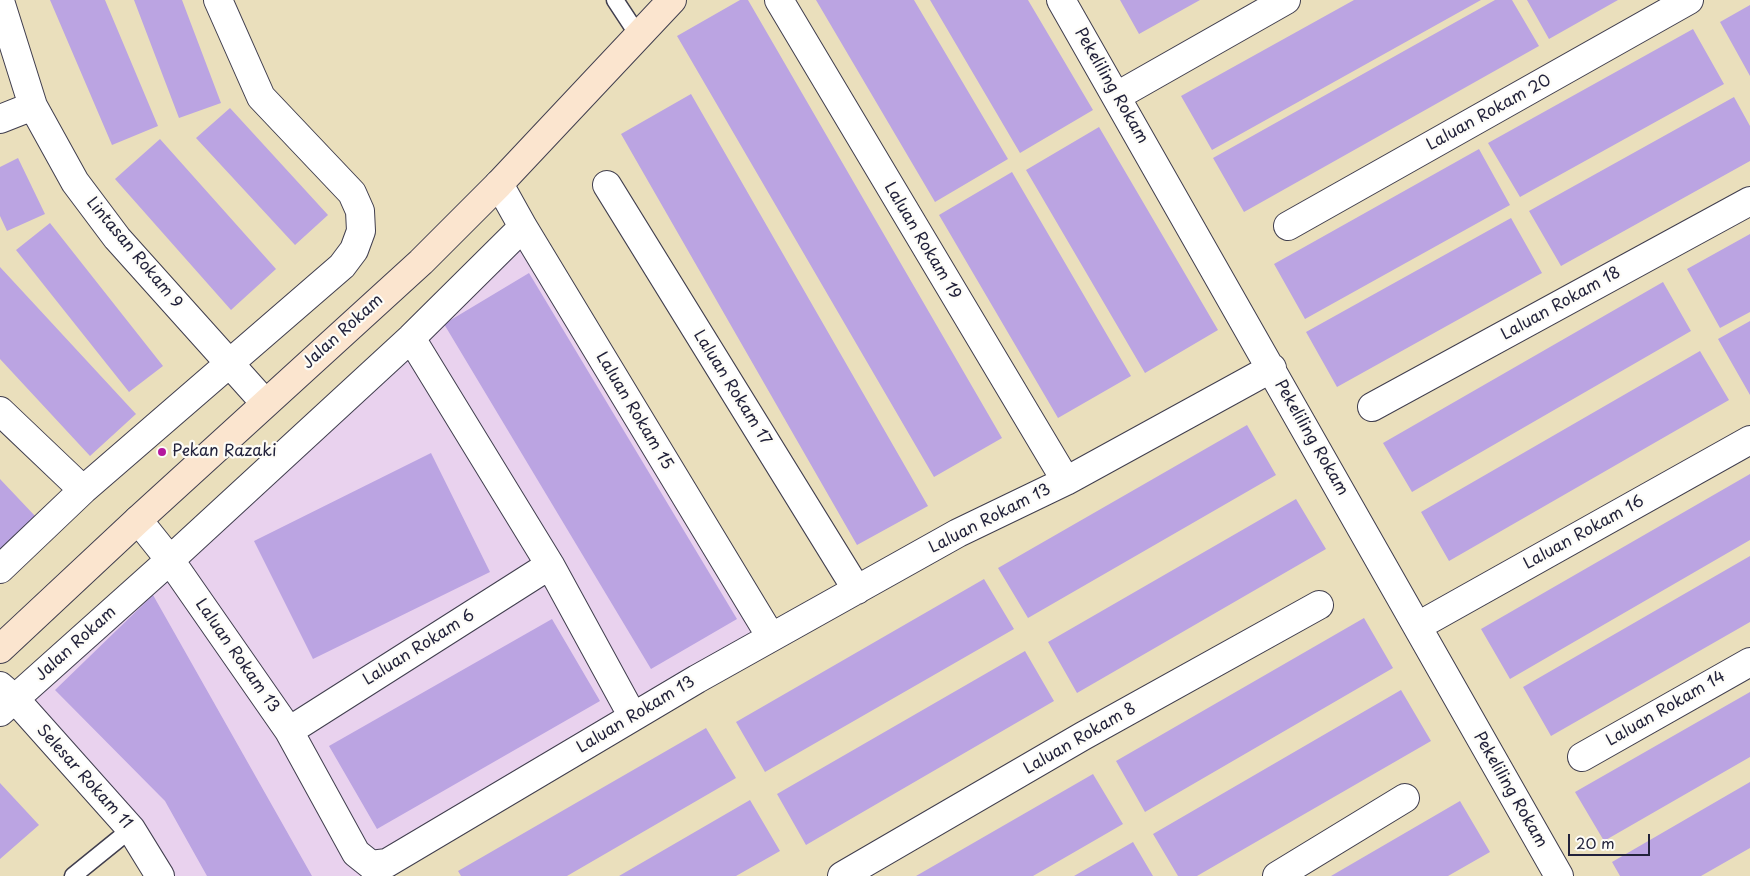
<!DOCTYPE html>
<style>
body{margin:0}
#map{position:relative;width:1750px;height:876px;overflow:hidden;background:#eadfbc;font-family:"Playpen Sans",sans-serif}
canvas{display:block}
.scale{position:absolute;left:1568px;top:834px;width:82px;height:22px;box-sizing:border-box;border:2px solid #22223b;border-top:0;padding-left:6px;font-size:15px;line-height:18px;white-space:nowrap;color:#22223b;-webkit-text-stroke:4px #fdfcf7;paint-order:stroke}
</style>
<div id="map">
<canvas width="1750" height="876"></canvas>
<div class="scale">20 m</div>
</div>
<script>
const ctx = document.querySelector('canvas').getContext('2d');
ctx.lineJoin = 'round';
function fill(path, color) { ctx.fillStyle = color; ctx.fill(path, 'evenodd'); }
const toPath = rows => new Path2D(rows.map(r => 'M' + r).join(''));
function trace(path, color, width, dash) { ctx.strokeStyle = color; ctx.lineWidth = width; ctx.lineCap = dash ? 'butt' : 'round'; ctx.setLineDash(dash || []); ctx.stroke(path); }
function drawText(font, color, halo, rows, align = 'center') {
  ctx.font = font + ' "Playpen Sans",sans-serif'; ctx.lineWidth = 4.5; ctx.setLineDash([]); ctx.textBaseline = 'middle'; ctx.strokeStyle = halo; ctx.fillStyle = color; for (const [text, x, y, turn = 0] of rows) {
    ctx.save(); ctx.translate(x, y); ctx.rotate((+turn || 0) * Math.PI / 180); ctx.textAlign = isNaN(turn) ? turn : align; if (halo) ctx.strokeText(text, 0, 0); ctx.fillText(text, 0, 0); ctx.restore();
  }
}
fill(toPath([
 [523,225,775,636,368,876,148,876,12,698]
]), '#e9d2ee');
fill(toPath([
 [50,0,105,0,158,126,112,145],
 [134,0,182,0,221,103,179,118],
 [740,0,748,0,1002,438,934,477,677,36],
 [816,0,914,0,1008,159,935,202],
 [930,0,1028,0,1093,110,1020,153],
 [1120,0,1200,0,1139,34],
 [1354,0,1481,0,1212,150,1181,96],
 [1495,0,1512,0,1539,46,1244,212,1213,158],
 [1527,0,1618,0,1549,39],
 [1750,5,1750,76,1720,22],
 [1693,29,1724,84,1520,197,1488,143],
 [691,94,928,506,857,545,621,134],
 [1734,97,1750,126,1750,161,1561,266,1529,211],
 [230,108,328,215,295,245,196,138],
 [1099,127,1218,330,1145,373,1026,170],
 [160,139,276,269,231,310,115,179],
 [1479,149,1510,205,1305,319,1274,264],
 [18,158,45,214,7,231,0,216,0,167],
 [1012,172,1131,376,1058,418,939,215],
 [1511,218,1542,273,1337,387,1306,332],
 [50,223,163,366,129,392,16,250],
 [1750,234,1750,312,1720,328,1687,269],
 [0,267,136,414,90,456,0,359],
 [529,273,737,619,651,669,444,324],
 [1663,282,1691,331,1412,492,1383,443],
 [1750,321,1750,395,1718,339],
 [1700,351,1729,400,1449,561,1421,512],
 [1247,425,1276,475,1028,618,998,568],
 [431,453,490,572,313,659,254,541],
 [1750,474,1750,540,1510,679,1481,629],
 [0,479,36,517,0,550],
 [1296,499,1326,549,1077,693,1048,642],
 [1750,556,1750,622,1551,736,1523,687],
 [984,579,1014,629,765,772,736,722],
 [153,595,312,876,207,876,165,801,55,690],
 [1364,618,1393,668,1145,812,1116,761],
 [552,619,600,701,377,829,329,746],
 [1025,651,1054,701,806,845,777,794],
 [1401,690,1431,741,1197,876,1178,876,1153,834],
 [1750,692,1750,757,1604,841,1575,792],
 [706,728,736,778,567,876,461,876,458,871],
 [1093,774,1123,824,1033,876,916,876],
 [1750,782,1750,848,1701,876,1620,876,1612,862],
 [0,783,39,825,0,859],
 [750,800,780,851,736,876,619,876],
 [1460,801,1490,852,1448,876,1331,876],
 [1133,842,1153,876,1074,876]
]), '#bba4e2');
const service = toPath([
 [615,0,638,35],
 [73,876,131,829]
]);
const minor = toPath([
 [779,0,1066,481],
 [1061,0,1559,876],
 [0,1,33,106,75,182,117,238,265,403],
 [1117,96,1286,0],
 [0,119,33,106],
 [499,184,523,227,771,637],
 [607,185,857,590],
 [1288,226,1689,0],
 [411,338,550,565,633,717],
 [1372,407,1750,201],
 [0,411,83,490],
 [138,520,170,560,289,731,356,853,371,865,387,863,697,679,958,533,1066,481,1272,368],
 [0,569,83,490,342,266,354,250,361,231,360,211,352,193,261,97,218,0],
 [1418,626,1750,440],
 [0,686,15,699,131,829,160,876],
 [0,712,170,560,411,338,523,227],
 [289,731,550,565],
 [1582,757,1750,662],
 [842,876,1083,736,1319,605],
 [1277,876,1405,798]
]);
const secondary = toPath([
 [0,649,138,520,421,262,499,184,672,0]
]);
trace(service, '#403e4e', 19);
trace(minor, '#403e4e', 30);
trace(secondary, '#403e4e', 30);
trace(service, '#fff', 16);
trace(minor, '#fff', 28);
trace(secondary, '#fbe5cf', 28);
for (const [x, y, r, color] of [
 [162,452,5,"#b5179e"]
]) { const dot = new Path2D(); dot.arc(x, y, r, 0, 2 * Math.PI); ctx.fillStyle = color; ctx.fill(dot); trace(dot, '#fdfcf7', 2); }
drawText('16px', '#22223b', '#fdfcf7', [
 ["Pekeliling Rokam",1111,86,60],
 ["Laluan Rokam 20",1489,113,-29],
 ["Laluan Rokam 19",922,241,59],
 ["Lintasan Rokam 9",134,253,50],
 ["Laluan Rokam 18",1561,304,-29],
 ["Jalan Rokam",343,332,-42],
 ["Laluan Rokam 17",732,388,58],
 ["Laluan Rokam 15",634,411,59],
 ["Pekeliling Rokam",1311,438,60],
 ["Laluan Rokam 13",990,519,-27],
 ["Laluan Rokam 16",1584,533,-29],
 ["Jalan Rokam",76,644,-42],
 ["Laluan Rokam 6",419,648,-32],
 ["Laluan Rokam 13",237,656,55],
 ["Laluan Rokam 14",1666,709,-30],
 ["Laluan Rokam 13",636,715,-31],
 ["Laluan Rokam 8",1080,739,-30],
 ["Selesar Rokam 11",84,777,48],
 ["Pekeliling Rokam",1510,790,60]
]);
drawText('16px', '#22223b', '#fdfcf7', [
 ["Pekan Razaki",172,452]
], 'left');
</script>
